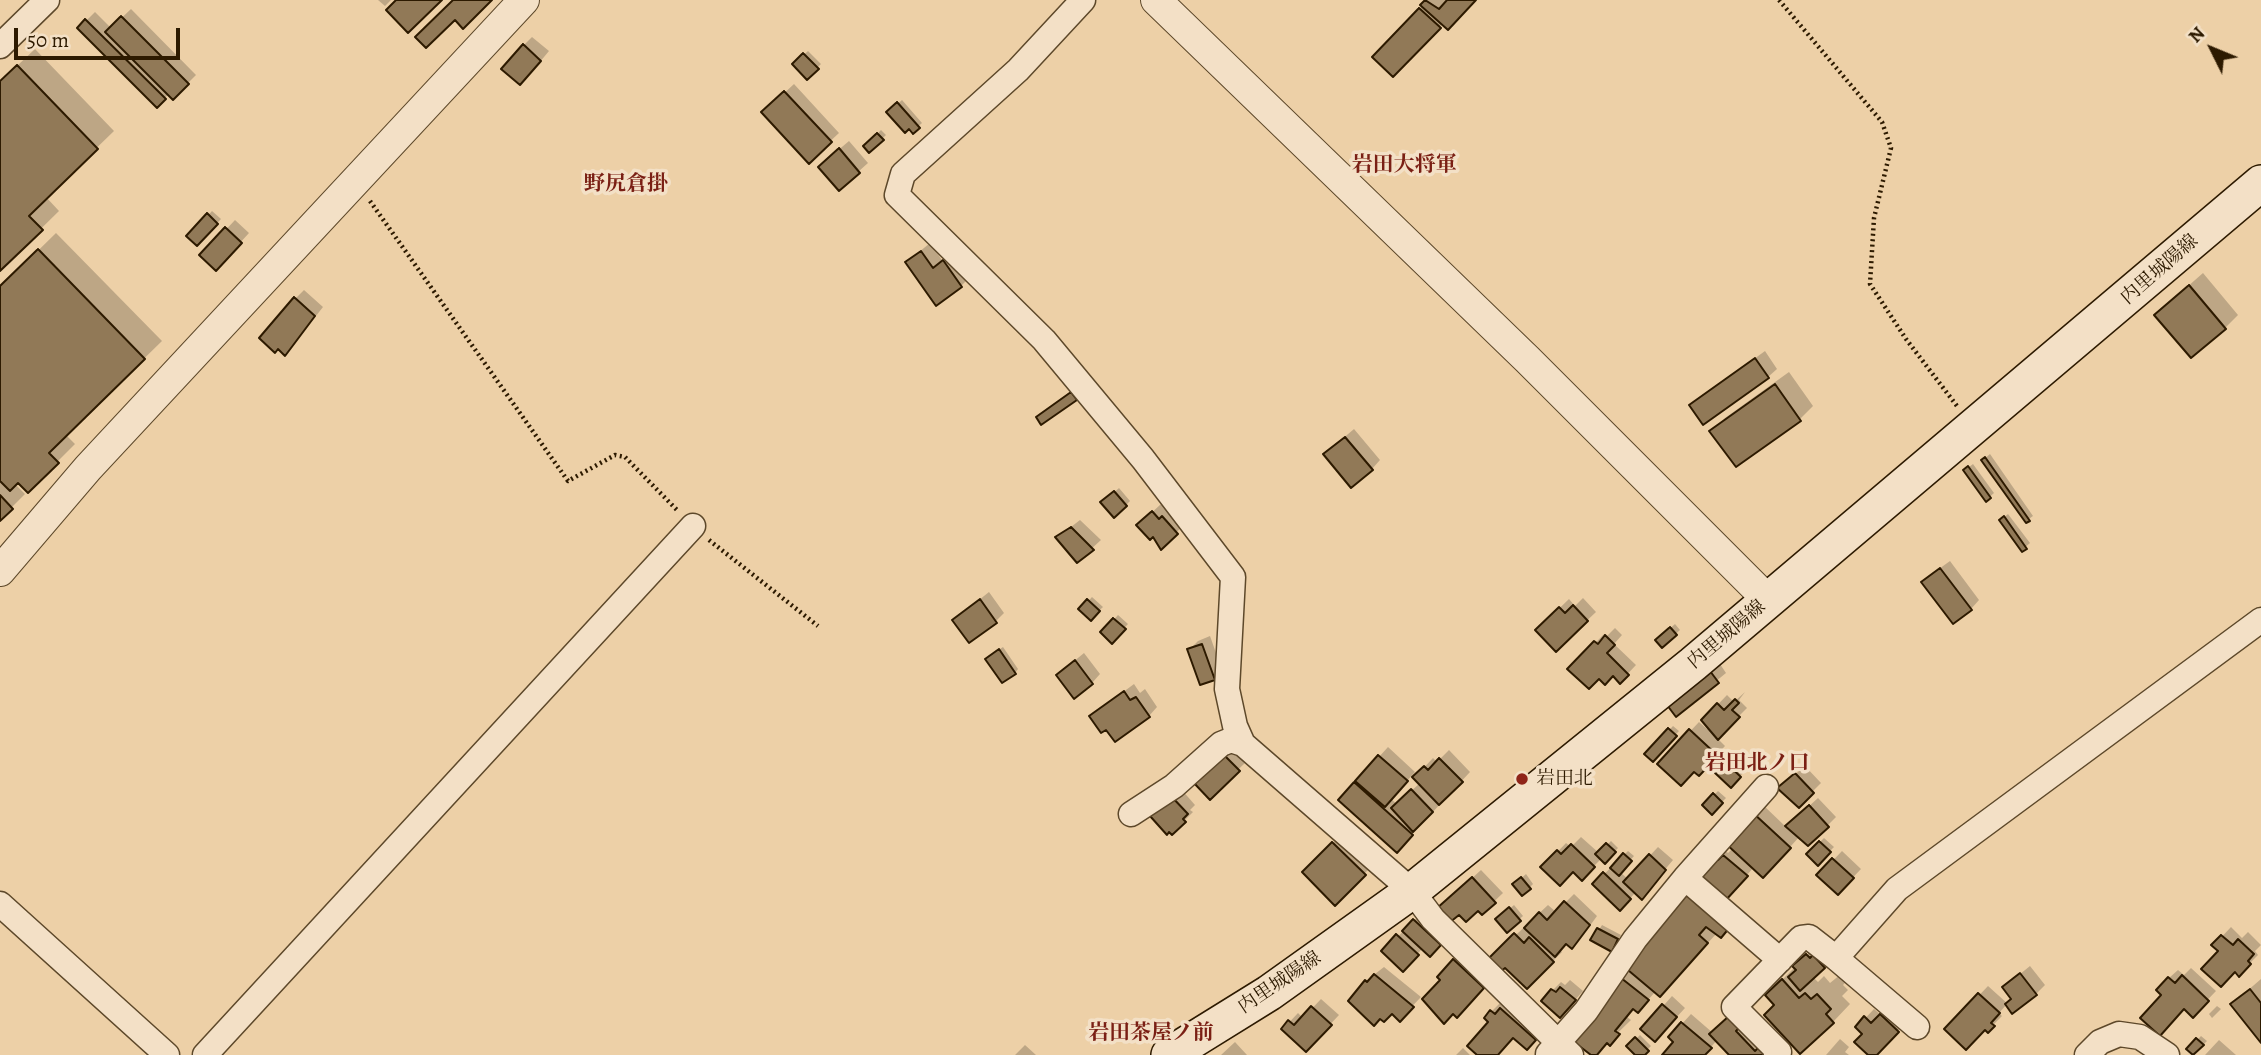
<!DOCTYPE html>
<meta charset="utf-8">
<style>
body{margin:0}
#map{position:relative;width:2261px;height:1055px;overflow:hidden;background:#edd0a7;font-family:Alegreya,serif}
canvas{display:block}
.north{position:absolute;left:2177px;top:14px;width:70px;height:70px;-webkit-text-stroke:5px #f3e0c6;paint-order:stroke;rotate:313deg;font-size:19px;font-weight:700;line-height:28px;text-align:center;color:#2d1a00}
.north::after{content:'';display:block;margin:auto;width:24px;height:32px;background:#2d1a00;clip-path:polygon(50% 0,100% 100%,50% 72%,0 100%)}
.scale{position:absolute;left:14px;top:28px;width:166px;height:32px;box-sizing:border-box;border:4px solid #2d1a00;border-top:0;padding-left:9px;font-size:21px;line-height:24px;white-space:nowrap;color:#2d1a00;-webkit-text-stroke:5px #f3e0c6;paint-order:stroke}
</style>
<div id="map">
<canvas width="2261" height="1055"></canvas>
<div class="north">N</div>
<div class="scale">50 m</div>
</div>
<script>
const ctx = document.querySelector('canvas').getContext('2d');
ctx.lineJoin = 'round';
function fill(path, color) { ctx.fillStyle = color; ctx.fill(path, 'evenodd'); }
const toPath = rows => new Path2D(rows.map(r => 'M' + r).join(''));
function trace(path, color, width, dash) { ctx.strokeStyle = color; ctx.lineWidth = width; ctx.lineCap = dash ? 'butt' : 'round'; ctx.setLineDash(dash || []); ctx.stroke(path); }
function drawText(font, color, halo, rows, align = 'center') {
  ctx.font = font + ' Alegreya,"Noto Serif JP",serif'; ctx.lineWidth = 7; ctx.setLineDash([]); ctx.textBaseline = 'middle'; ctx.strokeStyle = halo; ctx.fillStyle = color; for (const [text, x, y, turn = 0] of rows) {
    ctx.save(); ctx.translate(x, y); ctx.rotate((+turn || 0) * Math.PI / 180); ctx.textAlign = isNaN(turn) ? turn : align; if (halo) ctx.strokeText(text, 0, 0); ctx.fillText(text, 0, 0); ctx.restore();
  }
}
fill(toPath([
 [378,0,391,0,385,6],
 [1427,0,1474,0,1443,23,1393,75,1374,57],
 [131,9,196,75,173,98,169,94,157,105,79,28,95,12,111,28],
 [532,37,549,51,529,75,524,45],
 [35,49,114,131,46,197,59,211,0,269,0,82],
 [808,51,821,64,807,78,794,64],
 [794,84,839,133,809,161,764,112],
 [902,100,922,123,913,131,889,112],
 [881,130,886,135,869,151,865,146],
 [849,141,868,163,839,189,829,158],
 [212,211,221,219,197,244,189,236],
 [235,220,249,233,216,269,202,255],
 [56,233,162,341,66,435,75,444,28,491,18,481,15,484,25,494,0,519,0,288],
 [930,243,942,260,952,253,970,277,961,286,907,262],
 [2203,273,2238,315,2225,328,2170,302],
 [304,290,323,307,293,345,295,299],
 [1765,351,1777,369,1768,377,1691,405],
 [1789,372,1813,406,1800,419,1712,431,1725,418],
 [1354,429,1380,460,1372,469,1334,446],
 [1990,454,2033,516,2026,521,1983,460],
 [1973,464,1994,493,1986,500,1965,470],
 [1119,488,1130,501,1126,505,1107,499],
 [1161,504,1185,524,1161,547,1147,517],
 [2008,514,2030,543,2022,550,2001,520],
 [1080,520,1101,540,1078,561,1058,537],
 [1950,561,1979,600,1971,609,1932,574],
 [989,592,1004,613,996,621,954,620],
 [1092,597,1103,607,1091,618,1081,609],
 [1583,598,1596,612,1556,650,1537,630,1569,599,1575,606],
 [1118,615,1128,624,1112,641,1103,632],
 [1675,624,1680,630,1662,646,1657,640],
 [1615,628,1622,635,1614,644,1636,665,1620,682,1613,674,1599,676,1570,669,1604,634,1607,636],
 [1210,636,1222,670,1214,678,1189,650,1198,641],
 [1003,647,1018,669,1015,673,991,655],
 [1084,653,1100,674,1092,683,1067,667],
 [1720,664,1726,673,1676,714,1678,697],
 [1134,684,1140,693,1145,689,1157,707,1149,716,1106,727,1091,716],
 [1745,692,1739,700,1747,708,1717,738,1725,746,1699,774,1694,770,1659,764,1699,722,1707,729,1710,726,1703,720,1727,695,1734,702],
 [1673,726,1679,731,1653,759,1647,754],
 [1233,746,1247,761,1210,797,1196,782],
 [1388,747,1415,772,1391,799,1397,804,1420,783,1415,777,1433,758,1437,762,1449,750,1470,772,1405,842,1340,800],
 [1730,760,1744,772,1731,785,1717,773],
 [1805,766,1821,783,1799,805,1779,788],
 [1181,789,1195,805,1190,810,1193,812,1172,833,1161,808],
 [1718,791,1726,798,1712,812,1704,805],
 [1818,798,1836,817,1827,826,1800,836,1772,867,1754,867,1725,900,1717,933,1673,981,1656,991,1638,1011,1634,1008,1627,1017,1631,1020,1595,1055,1573,1038,1720,846,1728,853,1733,848,1762,804,1786,827],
 [1342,834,1373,865,1335,903,1304,872],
 [1581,837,1599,853,1611,841,1618,848,1605,861,1602,858,1582,878,1573,870,1543,867,1566,843,1571,847],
 [1824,838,1834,847,1818,863,1808,854],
 [1658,847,1673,860,1642,897,1636,892,1620,909,1594,884,1628,851,1634,856,1620,872,1628,879],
 [1842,851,1861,869,1838,893,1819,875],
 [1481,870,1503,893,1482,913,1478,909,1447,901],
 [1526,874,1533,884,1523,894,1515,884],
 [1574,894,1597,916,1581,938,1572,947,1567,942,1559,950,1562,952,1527,987,1505,965,1489,960,1548,905,1556,912],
 [1514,905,1523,916,1507,930,1498,919],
 [1423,912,1448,935,1430,954,1423,948,1403,969,1383,951],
 [1602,925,1621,935,1611,950,1593,940],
 [2231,927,2242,938,2248,932,2261,945,2255,951,2258,955,2239,974,2214,945],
 [1816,946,1833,958,1813,977,1818,982,1824,976,1830,983,1846,970,1852,975,1843,985,1848,990,1842,996,1850,1004,1833,1022,1776,1005,1767,995],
 [1463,952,1491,978,1457,1015,1439,977],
 [2030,966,2045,985,2036,994,2013,1012,2007,1004,1999,1013,2002,1016,1988,1030,1985,1027,1947,1029,1988,986,2008,1004,2013,999,2004,987],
 [1384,967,1421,997,1400,1019,1392,1012,1380,1017,1350,1001,1366,981],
 [2191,968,2216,991,2193,1015,2164,995,2169,978,2178,970,2184,975],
 [2261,979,2261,1040,2232,1004],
 [1570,980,1583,991,1569,1007,1553,990,1561,982,1565,985],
 [1672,996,1685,1008,1664,1031,1643,1029],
 [1321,999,1339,1015,1306,1050,1283,1029,1298,1013,1303,1018],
 [1510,1001,1543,1031,1527,1048,1513,1036,1496,1055,1480,1055,1491,1012,1500,1003,1504,1007],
 [2217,1006,2221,1009,2212,1018,2209,1014],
 [1889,1007,1906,1022,1875,1055,1870,1055,1864,1034,1857,1027,1874,1009,1881,1015],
 [1738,1008,1763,1055,1734,1055,1718,1039,1704,1055,1664,1055,1676,1042,1670,1037,1691,1014,1713,1033],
 [1640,1035,1651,1046,1642,1055,1629,1046],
 [2201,1036,2207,1041,2194,1054,2189,1049],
 [1840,1039,1849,1047,1845,1052,1849,1055,1826,1055],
 [2219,1040,2236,1055,2205,1055],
 [1235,1042,1247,1055,1221,1055],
 [1025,1045,1036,1055,1015,1055],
 [1463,1048,1470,1055,1456,1055]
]), '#0003');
const building = toPath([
 [396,0,442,0,408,33,386,10,396,0],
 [453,0,492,0,463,29,455,20,426,48,415,37,453,0],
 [1425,0,1439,9,1447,0,1476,0,1448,30,1420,5,1425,0],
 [1419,8,1441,28,1393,77,1372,57,1419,8],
 [121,16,189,84,173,100,105,32,121,16],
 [85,19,166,99,157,108,77,28,85,19],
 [523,44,541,61,520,85,501,69,523,44],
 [803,53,819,69,807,80,792,64,803,53],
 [17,65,98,149,29,216,43,230,0,271,0,81,17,65],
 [784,91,832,142,809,164,761,112,784,91],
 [897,102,920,128,913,134,909,129,905,133,886,112,897,102],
 [877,133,884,140,869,153,863,146,877,133],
 [839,148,860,173,839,191,818,167,839,148],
 [207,213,218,224,197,246,186,236,207,213],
 [225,227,242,243,216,271,199,255,225,227],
 [38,249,145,359,49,453,59,463,28,493,18,483,10,491,0,481,0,286,38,249],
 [921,251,933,268,943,260,962,287,936,306,905,262,921,251],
 [2189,285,2226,329,2191,358,2154,315,2189,285],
 [294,297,315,316,285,356,278,349,275,353,259,338,294,297],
 [1755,358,1769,378,1703,425,1689,405,1755,358],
 [1775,384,1801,421,1736,467,1709,431,1775,384],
 [1071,392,1077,400,1041,425,1036,417,1071,392],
 [1345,437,1373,470,1351,488,1323,454,1345,437],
 [1985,457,2030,521,2026,523,1981,460,1985,457],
 [1968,466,1991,498,1986,502,1963,470,1968,466],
 [1114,491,1127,506,1114,518,1100,502,1114,491],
 [0,495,13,509,0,521,0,495],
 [1152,511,1159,519,1162,516,1178,534,1161,550,1153,537,1150,540,1136,525,1152,511],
 [2004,516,2027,549,2022,552,1999,520,2004,516],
 [1071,527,1094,550,1077,563,1055,537,1071,527],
 [1940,568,1972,610,1953,624,1921,582,1940,568],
 [980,599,997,623,969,643,952,620,980,599],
 [1087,599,1100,611,1091,621,1078,609,1087,599],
 [1573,605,1588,621,1556,652,1535,630,1559,607,1565,613,1573,605],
 [1113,618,1126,629,1112,644,1100,632,1113,618],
 [1670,627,1677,635,1662,648,1655,640,1670,627],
 [1605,635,1615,645,1607,653,1629,675,1620,684,1613,676,1605,685,1599,679,1589,689,1567,669,1594,641,1598,644,1605,635],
 [1202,644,1215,680,1200,685,1187,649,1202,644],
 [999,649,1016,674,1002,683,985,659,999,649],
 [1075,660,1093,684,1074,699,1056,675,1075,660],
 [1710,671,1719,683,1676,717,1667,705,1710,671],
 [1124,691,1130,700,1136,697,1150,717,1115,742,1106,730,1101,733,1089,716,1124,691],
 [1735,699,1739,703,1732,710,1740,717,1718,740,1701,720,1717,703,1724,710,1735,699],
 [1668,728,1677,736,1653,762,1644,754,1668,728],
 [1689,729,1718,756,1699,776,1694,772,1681,786,1657,764,1689,729],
 [1223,754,1240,771,1210,800,1193,782,1223,754],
 [1378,755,1408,781,1385,807,1355,781,1378,755],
 [1439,758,1463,782,1439,805,1412,777,1424,766,1428,770,1439,758],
 [1725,762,1741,777,1731,788,1715,773,1725,762],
 [1795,773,1814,793,1799,808,1777,788,1795,773],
 [1354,782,1413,835,1397,853,1338,800,1354,782],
 [1411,789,1433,812,1413,832,1391,808,1411,789],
 [1713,793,1723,803,1712,815,1702,805,1713,793],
 [1171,796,1188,814,1183,819,1186,822,1172,835,1169,832,1167,835,1150,816,1171,796],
 [1809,805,1829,827,1808,846,1785,826,1809,805],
 [1752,812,1791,848,1763,878,1724,842,1752,812],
 [1819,841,1831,852,1818,866,1806,854,1819,841],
 [1332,842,1366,875,1335,906,1302,872,1332,842],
 [1606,843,1616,852,1605,864,1595,854,1606,843],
 [1571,844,1595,867,1582,881,1573,872,1560,886,1540,867,1557,850,1561,854,1571,844],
 [1623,853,1632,861,1619,876,1610,868,1623,853],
 [1649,854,1666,870,1642,900,1623,882,1649,854],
 [1711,854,1718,860,1723,855,1748,876,1725,901,1693,873,1711,854],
 [1832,858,1854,878,1838,895,1816,875,1832,858],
 [1603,872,1631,899,1620,911,1592,884,1603,872],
 [1472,877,1496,903,1482,915,1478,911,1466,922,1459,915,1449,923,1436,909,1472,877],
 [1521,877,1531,889,1522,896,1512,884,1521,877],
 [1688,893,1730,927,1721,938,1706,927,1699,935,1708,943,1660,997,1622,965,1688,893],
 [1564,901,1590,925,1572,949,1566,944,1555,957,1524,928,1539,912,1547,920,1564,901],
 [1509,907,1521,921,1507,933,1495,919,1509,907],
 [1413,919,1441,945,1430,957,1402,931,1413,919],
 [1597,928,1618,939,1612,952,1590,940,1597,928],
 [1514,933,1524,943,1529,937,1554,962,1527,989,1505,968,1499,973,1487,960,1514,933],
 [1396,934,1419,955,1403,972,1381,951,1396,934],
 [2221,935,2233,945,2238,939,2254,954,2248,961,2251,964,2239,977,2235,972,2221,987,2201,969,2218,951,2211,945,2221,935],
 [1806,954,1810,958,1813,955,1825,968,1800,991,1788,977,1796,970,1792,966,1806,954],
 [1453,959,1484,988,1457,1018,1453,1014,1444,1024,1422,999,1440,980,1437,977,1453,959],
 [2020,973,2037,995,2012,1014,2005,1004,2011,999,2002,987,2020,973],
 [1374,974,1414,1007,1400,1022,1392,1014,1384,1022,1380,1019,1374,1026,1348,1001,1365,980,1367,982,1374,974],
 [1616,974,1649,1000,1638,1013,1633,1009,1615,1031,1620,1034,1610,1046,1607,1043,1597,1055,1591,1055,1570,1039,1616,974],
 [2182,975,2209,1001,2193,1018,2184,1009,2160,1036,2140,1018,2161,995,2156,990,2168,977,2175,983,2182,975],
 [1782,979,1799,998,1805,993,1811,999,1817,994,1831,1009,1826,1014,1834,1023,1800,1054,1764,1015,1774,1005,1765,995,1782,979],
 [1560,987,1576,1000,1560,1018,1541,1001,1551,989,1556,992,1560,987],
 [2250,989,2261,1003,2261,1043,2230,1004,2250,989],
 [1978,993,2000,1013,1991,1023,1995,1026,1988,1033,1985,1030,1966,1050,1944,1029,1978,993],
 [1662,1004,1677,1017,1655,1042,1640,1029,1662,1004],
 [1311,1006,1332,1025,1306,1052,1281,1029,1288,1020,1294,1025,1311,1006],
 [1500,1008,1536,1040,1527,1050,1513,1038,1498,1055,1477,1055,1467,1046,1488,1022,1484,1018,1490,1010,1495,1014,1500,1008],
 [1880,1014,1899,1032,1877,1055,1868,1055,1854,1042,1862,1034,1855,1027,1864,1016,1871,1023,1880,1014],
 [1729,1016,1740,1027,1736,1031,1755,1051,1760,1046,1765,1055,1729,1055,1709,1034,1729,1016],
 [1681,1022,1712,1048,1705,1055,1662,1055,1673,1042,1668,1037,1681,1022],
 [1635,1037,1649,1051,1645,1055,1635,1055,1626,1046,1635,1037],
 [2196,1038,2204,1045,2193,1055,2186,1049,2196,1038]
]);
fill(building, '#917957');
trace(building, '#2d1a00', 2);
const minor = toPath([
 [1083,0,1018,70,903,174,897,195,1044,340,1143,459,1233,577,1227,689,1235,726,1243,744],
 [0,46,47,0],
 [1131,814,1174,786,1221,744,1231,740,1243,744,1412,891,1433,919,1571,1055],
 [1685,878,1780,960],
 [0,904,167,1055],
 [1836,958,1897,889,2261,620],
 [1548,1054,1586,1011,1635,939,1685,878,1766,787],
 [205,1055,693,526],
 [1776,1055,1779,1052,1734,1007,1801,938,1809,937,1836,958,1917,1027],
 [2087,1055,2100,1042,2119,1034,2140,1037,2167,1055]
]);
const tertiary = toPath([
 [1156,0,1528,360,1769,601],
 [0,571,88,468,524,0]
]);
const secondary = toPath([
 [1169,1055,1269,993,1412,891,1693,664,2261,183]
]);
trace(minor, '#5d482a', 27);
trace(tertiary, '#5d482a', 32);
trace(secondary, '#2d1a00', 38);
trace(toPath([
 [1779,0,1882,122,1891,148,1874,218,1870,284,1906,339,1957,406],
 [370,201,568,481,615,455,625,457,677,510],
 [709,540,818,626]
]), '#2d1a00', 4.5, [2, 3.5]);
trace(minor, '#f3e0c6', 24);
trace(tertiary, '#f3e0c6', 30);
trace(secondary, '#f3e0c6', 35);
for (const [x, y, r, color] of [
 [1522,779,7,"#8f2418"]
]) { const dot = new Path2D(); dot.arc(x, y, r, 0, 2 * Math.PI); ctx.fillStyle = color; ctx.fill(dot); trace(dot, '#f3e0c6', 2.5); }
drawText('19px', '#2d1a00', '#f3e0c6', [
 ["内里城陽線",2160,270,-41],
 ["内里城陽線",1727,635,-40],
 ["内里城陽線",1280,983,-34]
]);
drawText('19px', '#2d1a00', '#f3e0c6', [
 ["岩田北",1536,779]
], 'left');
drawText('bold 21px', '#7a1f14', '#f3e0c6', [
 ["岩田大将軍",1404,166],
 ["野尻倉掛",626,185],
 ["岩田北ノ口",1757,764],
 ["岩田茶屋ノ前",1151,1034]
]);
</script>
